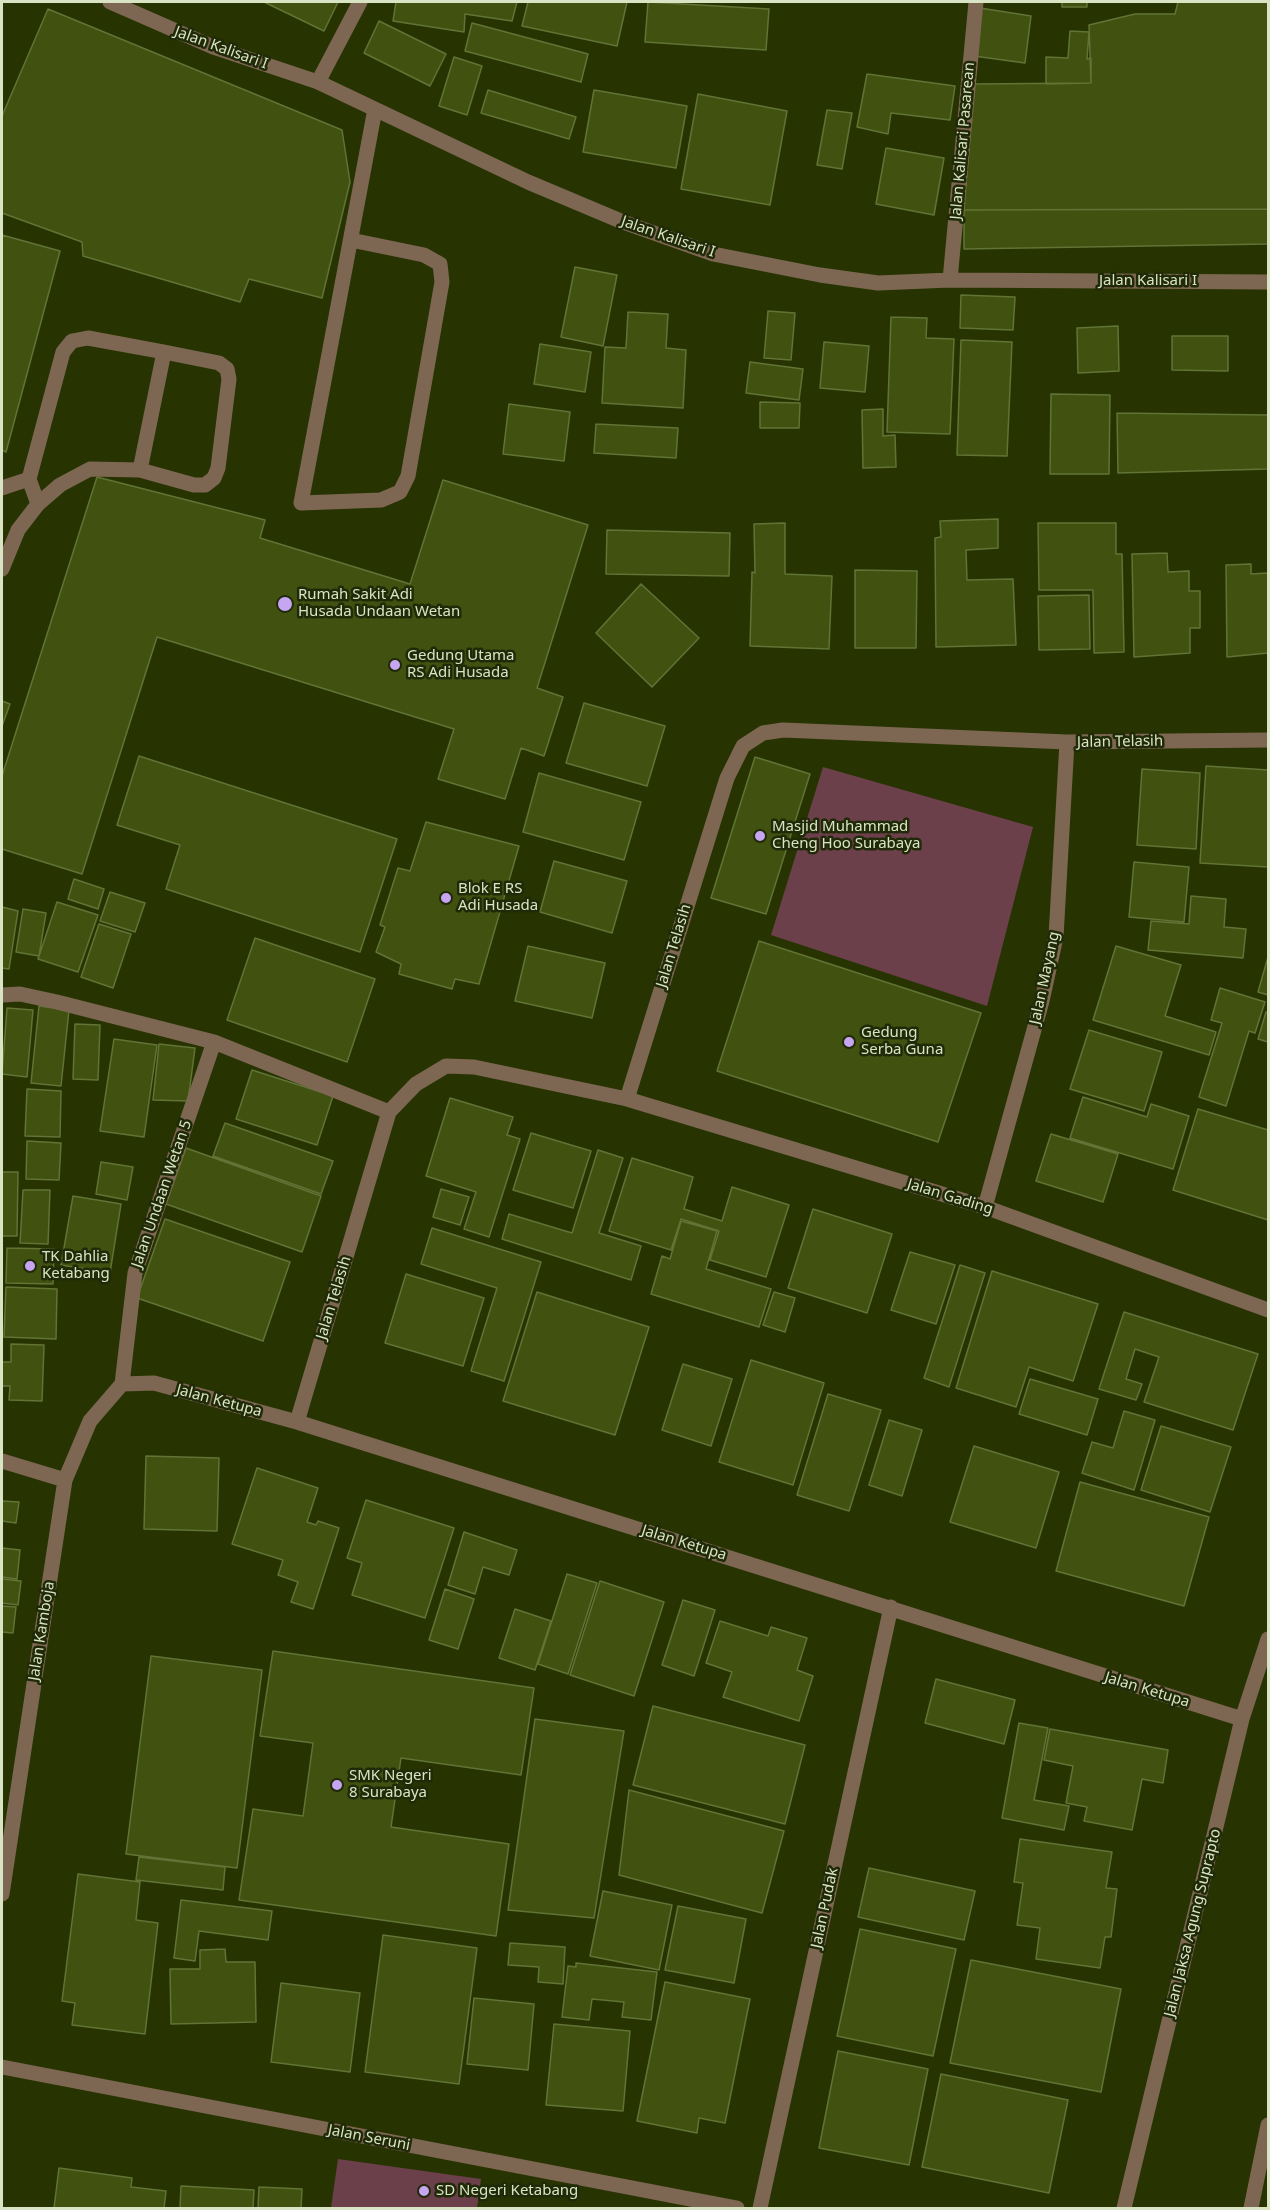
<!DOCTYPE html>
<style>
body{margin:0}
#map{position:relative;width:1270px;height:2210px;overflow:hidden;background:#273402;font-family:"Noto Sans",sans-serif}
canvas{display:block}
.frame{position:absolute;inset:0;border:3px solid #d8e4c3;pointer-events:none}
</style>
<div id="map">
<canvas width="1270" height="2210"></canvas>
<div class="frame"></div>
</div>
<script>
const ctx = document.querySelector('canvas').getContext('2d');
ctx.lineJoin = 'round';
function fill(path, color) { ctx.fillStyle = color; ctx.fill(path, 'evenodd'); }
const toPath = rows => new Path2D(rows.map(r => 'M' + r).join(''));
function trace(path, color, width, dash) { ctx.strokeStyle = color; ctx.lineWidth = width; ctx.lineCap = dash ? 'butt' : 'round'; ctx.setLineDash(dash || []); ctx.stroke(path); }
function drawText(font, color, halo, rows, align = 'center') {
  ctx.font = font + ' "Noto Sans",sans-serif'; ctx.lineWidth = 5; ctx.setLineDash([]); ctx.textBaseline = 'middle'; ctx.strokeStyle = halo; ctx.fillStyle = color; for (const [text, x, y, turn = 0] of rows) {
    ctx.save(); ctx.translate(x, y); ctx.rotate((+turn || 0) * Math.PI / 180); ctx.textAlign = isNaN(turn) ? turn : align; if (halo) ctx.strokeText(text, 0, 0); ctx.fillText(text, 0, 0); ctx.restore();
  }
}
fill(toPath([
 [823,767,1033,827,987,1006,771,935],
 [338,2159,481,2179,477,2208,331,2208]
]), '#6c404b');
const building = toPath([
 [264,2,338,2,324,31,264,2],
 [396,2,517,2,512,21,465,14,464,32,393,21,396,2],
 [528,2,627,2,617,46,522,26,528,2],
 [648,2,769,9,766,50,645,42,648,2],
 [1062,2,1087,2,1087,7,1062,7,1062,2],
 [1178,2,1268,2,1268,209,964,210,974,84,1091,83,1089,25,1135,14,1175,14,1178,2],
 [980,8,1031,16,1025,63,974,56,980,8],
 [48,9,342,130,350,182,322,298,249,279,240,302,83,256,82,242,2,213,2,116,48,9],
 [379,21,446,54,430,86,364,53,379,21],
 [472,23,588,54,581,82,465,51,472,23],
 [1070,31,1089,32,1087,59,1091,58,1091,83,1046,84,1046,57,1068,58,1070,31],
 [454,57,482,66,467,115,439,106,454,57],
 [867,74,955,86,950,120,891,113,888,134,857,127,867,74],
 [488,90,576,117,569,139,481,113,488,90],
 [594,90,687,106,676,168,583,152,594,90],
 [698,94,787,111,770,205,681,189,698,94],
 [827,110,852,113,842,169,817,165,827,110],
 [886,148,944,158,934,215,876,204,886,148],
 [1268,209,1268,244,964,249,964,210,1268,209],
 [2,235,60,251,6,452,2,450,2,235],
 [575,267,617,275,603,346,561,337,575,267],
 [961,295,1015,297,1013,330,960,328,961,295],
 [768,311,795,313,791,360,764,358,768,311],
 [628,312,668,314,666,348,686,350,683,408,602,403,605,347,626,348,628,312],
 [891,317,927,318,926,338,954,339,950,434,887,432,891,317],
 [1118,326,1119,371,1078,373,1077,328,1118,326],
 [1172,336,1228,336,1228,371,1172,370,1172,336],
 [961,340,1012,342,1007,456,957,455,961,340],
 [824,342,869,346,865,392,820,388,824,342],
 [540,344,591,352,585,392,534,384,540,344],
 [750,362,803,369,799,400,746,393,750,362],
 [1051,394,1110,395,1109,474,1050,474,1051,394],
 [760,402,800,403,799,428,760,428,760,402],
 [509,404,570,412,564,461,503,454,509,404],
 [883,409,883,436,895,435,896,467,863,468,862,410,883,409],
 [1117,413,1268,415,1268,469,1118,473,1117,413],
 [596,424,678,428,676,458,594,453,596,424],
 [97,477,265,520,260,538,410,584,443,480,588,525,537,688,563,697,544,756,521,748,505,799,438,779,454,729,157,637,82,874,2,849,2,776,97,477],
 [998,519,998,548,966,550,967,580,1013,579,1016,645,936,647,935,538,941,537,940,521,998,519],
 [785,523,785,574,832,576,829,649,750,646,752,572,755,573,754,524,785,523],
 [1038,523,1116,523,1116,554,1122,554,1124,652,1094,653,1093,590,1039,590,1038,523],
 [607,530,730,533,729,576,606,574,607,530],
 [1167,553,1168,572,1189,571,1189,591,1200,591,1200,628,1190,628,1190,653,1134,657,1132,554,1167,553],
 [1251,564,1251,574,1268,573,1268,653,1227,657,1226,565,1251,564],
 [855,570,917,571,916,648,855,648,855,570],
 [641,584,699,638,652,687,596,633,641,584],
 [1089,595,1090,649,1039,650,1038,596,1089,595],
 [2,701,10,704,2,726,2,701],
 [584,703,665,726,647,786,566,763,584,703],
 [139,756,397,839,360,952,166,889,180,845,117,825,139,756],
 [755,757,810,774,766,914,711,898,755,757],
 [1206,766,1268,770,1268,867,1200,863,1206,766],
 [1142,769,1200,773,1196,849,1137,845,1142,769],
 [539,773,641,802,624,860,523,832,539,773],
 [426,822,519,846,479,984,455,979,452,989,399,974,401,964,376,952,385,927,380,925,398,868,410,871,426,822],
 [554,861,627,881,612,933,540,912,554,861],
 [1134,862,1189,867,1184,922,1129,917,1134,862],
 [74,879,104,889,98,909,68,899,74,879],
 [110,892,145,903,135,932,100,921,110,892],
 [1191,896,1226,899,1224,927,1246,929,1243,958,1148,950,1151,921,1189,924,1191,896],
 [57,902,98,915,78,972,38,959,57,902],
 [2,907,18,911,9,969,2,968,2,907],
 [23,909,46,913,39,956,16,952,23,909],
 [99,924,131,934,113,988,81,977,99,924],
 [255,938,375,979,347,1062,227,1020,255,938],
 [759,941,981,1013,938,1142,717,1071,759,941],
 [528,946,605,963,592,1018,515,1001,528,946],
 [1116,946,1181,965,1165,1016,1216,1032,1209,1055,1093,1020,1116,946],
 [1268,957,1268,995,1258,992,1268,957],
 [1220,988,1265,1002,1255,1033,1249,1031,1226,1106,1199,1097,1222,1023,1211,1020,1220,988],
 [39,1006,69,1010,61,1086,31,1083,39,1006],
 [7,1008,33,1010,27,1077,2,1074,7,1008],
 [1266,1012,1268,1013,1268,1042,1258,1039,1266,1012],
 [75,1024,100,1025,98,1080,73,1079,75,1024],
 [1089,1030,1162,1052,1144,1111,1070,1089,1089,1030],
 [114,1039,157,1045,144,1137,100,1131,114,1039],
 [159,1044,195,1048,188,1101,153,1100,159,1044],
 [252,1070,333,1096,317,1145,236,1119,252,1070],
 [27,1089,61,1091,60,1137,25,1136,27,1089],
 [1083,1097,1147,1117,1151,1104,1189,1116,1173,1169,1070,1138,1083,1097],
 [450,1098,513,1117,507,1135,520,1139,489,1237,464,1229,476,1192,426,1176,450,1098],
 [1198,1109,1268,1130,1268,1220,1173,1190,1198,1109],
 [225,1123,333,1161,321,1194,213,1156,225,1123],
 [531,1133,591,1151,573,1208,513,1190,531,1133],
 [1051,1134,1118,1154,1103,1202,1036,1181,1051,1134],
 [27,1141,61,1143,59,1180,26,1179,27,1141],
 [186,1148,321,1196,302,1252,166,1204,186,1148],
 [598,1150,623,1158,599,1233,641,1246,631,1280,502,1239,509,1214,572,1233,598,1150],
 [632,1158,693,1177,684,1209,722,1221,732,1187,789,1205,766,1277,710,1260,719,1231,681,1219,671,1250,609,1231,632,1158],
 [101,1162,133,1167,127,1200,96,1194,101,1162],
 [2,1172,18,1172,17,1236,2,1236,2,1172],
 [441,1189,469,1197,460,1225,433,1217,441,1189],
 [23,1190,50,1190,48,1244,20,1243,23,1190],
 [73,1196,121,1204,110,1273,61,1265,73,1196],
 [813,1209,892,1234,867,1313,788,1288,813,1209],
 [165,1219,290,1262,263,1341,137,1298,165,1219],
 [681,1221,717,1231,706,1269,771,1289,759,1327,651,1294,662,1256,670,1259,681,1221],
 [432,1228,541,1262,504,1381,471,1371,497,1288,421,1264,432,1228],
 [7,1248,54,1249,53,1284,6,1283,7,1248],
 [910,1252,955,1265,936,1324,891,1310,910,1252],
 [960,1265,985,1273,949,1387,924,1378,960,1265],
 [992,1271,1098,1304,1073,1381,1029,1367,1016,1407,956,1388,992,1271],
 [406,1274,484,1298,463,1366,385,1343,406,1274],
 [6,1287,57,1289,56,1339,4,1337,6,1287],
 [537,1292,649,1327,615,1435,503,1401,537,1292],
 [774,1292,795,1298,785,1332,763,1325,774,1292],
 [1124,1312,1258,1354,1233,1430,1144,1402,1159,1357,1135,1349,1126,1379,1142,1384,1136,1400,1099,1389,1124,1312],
 [11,1344,44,1345,42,1401,9,1400,10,1386,2,1386,2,1362,11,1362,11,1344],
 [751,1360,824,1383,793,1485,719,1462,751,1360],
 [683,1364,732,1379,711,1446,662,1430,683,1364],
 [1030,1379,1098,1399,1087,1435,1019,1414,1030,1379],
 [828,1394,881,1410,849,1511,797,1495,828,1394],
 [1124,1411,1155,1420,1134,1490,1082,1473,1092,1442,1113,1448,1124,1411],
 [889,1420,922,1430,902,1496,869,1485,889,1420],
 [1161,1426,1231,1447,1210,1512,1141,1490,1161,1426],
 [974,1446,1059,1472,1036,1548,950,1522,974,1446],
 [146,1456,219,1458,217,1531,144,1529,146,1456],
 [257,1468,318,1488,307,1522,316,1525,318,1521,339,1528,313,1609,291,1602,298,1582,278,1575,283,1560,232,1544,257,1468],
 [1080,1482,1209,1517,1184,1606,1056,1571,1080,1482],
 [366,1500,454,1528,425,1618,352,1595,362,1563,347,1558,366,1500],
 [2,1501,19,1502,16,1523,2,1521,2,1501],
 [464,1532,517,1550,509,1575,483,1567,475,1594,448,1585,464,1532],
 [2,1548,20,1550,17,1579,2,1577,2,1548],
 [567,1574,597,1583,568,1674,538,1664,567,1574],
 [2,1579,21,1581,18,1605,2,1603,2,1579],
 [600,1581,664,1602,634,1696,570,1675,600,1581],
 [445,1589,474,1599,458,1649,429,1640,445,1589],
 [683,1600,715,1610,694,1676,662,1665,683,1600],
 [2,1606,16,1607,13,1633,2,1632,2,1606],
 [515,1609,551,1621,535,1670,499,1658,515,1609],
 [720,1621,768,1636,771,1627,807,1638,797,1670,813,1676,799,1721,723,1697,732,1672,706,1663,720,1621],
 [273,1651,534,1688,521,1775,401,1758,391,1827,509,1844,496,1936,239,1900,253,1809,303,1816,313,1743,260,1736,273,1651],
 [151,1656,262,1670,237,1868,126,1854,151,1656],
 [936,1679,1015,1700,1004,1744,925,1723,936,1679],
 [653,1706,805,1745,785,1824,633,1785,653,1706],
 [535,1719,624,1731,594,1918,508,1910,535,1719],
 [1019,1723,1048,1728,1034,1800,1069,1806,1064,1830,1002,1818,1019,1723],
 [1050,1729,1168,1750,1163,1783,1142,1779,1132,1830,1084,1821,1087,1807,1066,1803,1073,1766,1044,1760,1050,1729],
 [629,1790,784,1831,762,1913,619,1875,629,1790],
 [1020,1839,1112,1852,1106,1888,1117,1889,1111,1937,1105,1937,1100,1968,1036,1959,1040,1928,1017,1925,1023,1883,1014,1882,1020,1839],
 [139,1857,225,1867,223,1890,136,1880,139,1857],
 [869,1868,975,1891,964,1940,858,1917,869,1868],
 [78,1874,140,1882,136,1920,158,1923,145,2034,72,2025,75,2003,62,2001,78,1874],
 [603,1891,672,1905,659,1970,590,1956,603,1891],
 [181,1900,272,1911,268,1940,199,1931,195,1961,174,1958,181,1900],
 [678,1906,746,1919,734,1983,665,1970,678,1906],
 [860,1929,956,1949,933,2056,837,2036,860,1929],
 [383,1935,477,1948,459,2084,365,2072,383,1935],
 [510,1943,565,1947,563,1984,538,1982,539,1967,508,1965,510,1943],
 [225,1949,226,1962,255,1962,256,2022,171,2024,170,1969,200,1969,200,1950,225,1949],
 [971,1960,1121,1989,1101,2092,950,2063,971,1960],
 [576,1963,657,1972,651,2020,622,2017,624,2002,592,1999,589,2020,562,2017,568,1966,576,1967,576,1963],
 [665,1982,750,1999,725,2123,699,2118,697,2133,637,2121,665,1982],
 [281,1983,360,1993,350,2072,271,2062,281,1983],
 [474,1998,534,2004,528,2070,467,2064,474,1998],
 [554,2024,630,2031,623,2111,546,2105,554,2024],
 [838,2051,928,2069,909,2165,819,2148,838,2051],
 [941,2074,1068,2100,1049,2193,922,2167,941,2074],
 [59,2168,132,2178,131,2187,166,2191,164,2208,54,2208,59,2168],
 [181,2186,254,2190,253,2208,180,2208,181,2186],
 [259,2187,302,2189,301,2208,258,2208,259,2187]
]);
fill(building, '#405110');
trace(building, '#617436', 1.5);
trace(toPath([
 [110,2,213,47,318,82,528,182,623,222,713,254,820,275,878,283,950,280,1268,282],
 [318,82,360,2],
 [351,240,424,255,440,264,442,282,408,476,400,492,381,500,301,503,375,109],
 [950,280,976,2],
 [140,470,164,352],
 [2,488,29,479],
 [2,569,18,530,38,504,60,485,90,469,140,470,194,485,205,485,214,478,218,468,229,379,227,369,219,363,164,352,88,338,72,341,63,352,29,479,38,504],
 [2,995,20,994,57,1002,214,1042,389,1112],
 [627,1099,985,1207,1268,1310],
 [985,1207,1042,1001,1056,937,1067,742],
 [122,1384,154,1383,297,1422,1242,1719],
 [122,1384,135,1273,214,1042],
 [297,1422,389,1112,416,1084,446,1066,474,1067,627,1099,727,778,743,746,763,733,783,730,1067,742,1268,740],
 [2,1461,65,1480],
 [2,1894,65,1480,90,1421,122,1384],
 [2,2067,737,2208],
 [760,2208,891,1607],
 [1124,2208,1242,1719,1268,1639],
 [1251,2208,1268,2125]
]), '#7e6752', 15);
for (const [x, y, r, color] of [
 [285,604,8,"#c6a6f0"],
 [395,665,6,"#c6a6f0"],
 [760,836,6,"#c6a6f0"],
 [446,898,6,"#c6a6f0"],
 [849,1042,6,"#c6a6f0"],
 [30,1266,6,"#c6a6f0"],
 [337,1785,6,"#c6a6f0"],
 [424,2191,6,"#c6a6f0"]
]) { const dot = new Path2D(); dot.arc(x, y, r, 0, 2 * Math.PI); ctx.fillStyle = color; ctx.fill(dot); trace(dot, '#202908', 2); }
drawText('15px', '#d8e4c3', '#202908', [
 ["Jalan Kalisari I",221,48,20],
 ["Jalan Kalisari Pasarean",963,141,-85],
 ["Jalan Kalisari I",668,237,19],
 ["Jalan Kalisari I",1148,281],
 ["Jalan Telasih",1120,742,-1],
 ["Jalan Telasih",674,946,-73],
 ["Jalan Mayang",1045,978,-78],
 ["Jalan Undaan Wetan 5",162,1194,-71],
 ["Jalan Gading",950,1197,17],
 ["Jalan Telasih",334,1298,-73],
 ["Jalan Ketupa",219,1401,15],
 ["Jalan Ketupa",684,1543,17],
 ["Jalan Kamboja",42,1631,-81],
 ["Jalan Ketupa",1147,1690,17],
 ["Jalan Pudak",825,1908,-78],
 ["Jalan Jaksa Agung Suprapto",1193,1923,-76],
 ["Jalan Seruni",369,2138,11]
]);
drawText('15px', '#d8e4c3', '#202908', [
 ["Rumah Sakit Adi",298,595],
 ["Husada Undaan Wetan",298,612],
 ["Gedung Utama",407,656],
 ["RS Adi Husada",407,673],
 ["Masjid Muhammad",772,827],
 ["Cheng Hoo Surabaya",772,844],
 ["Blok E RS",458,889],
 ["Adi Husada",458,906],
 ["Gedung",861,1033],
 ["Serba Guna",861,1050],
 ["TK Dahlia",42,1257],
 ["Ketabang",42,1274],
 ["SMK Negeri",349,1776],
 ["8 Surabaya",349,1793],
 ["SD Negeri Ketabang",436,2191]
], 'left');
</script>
